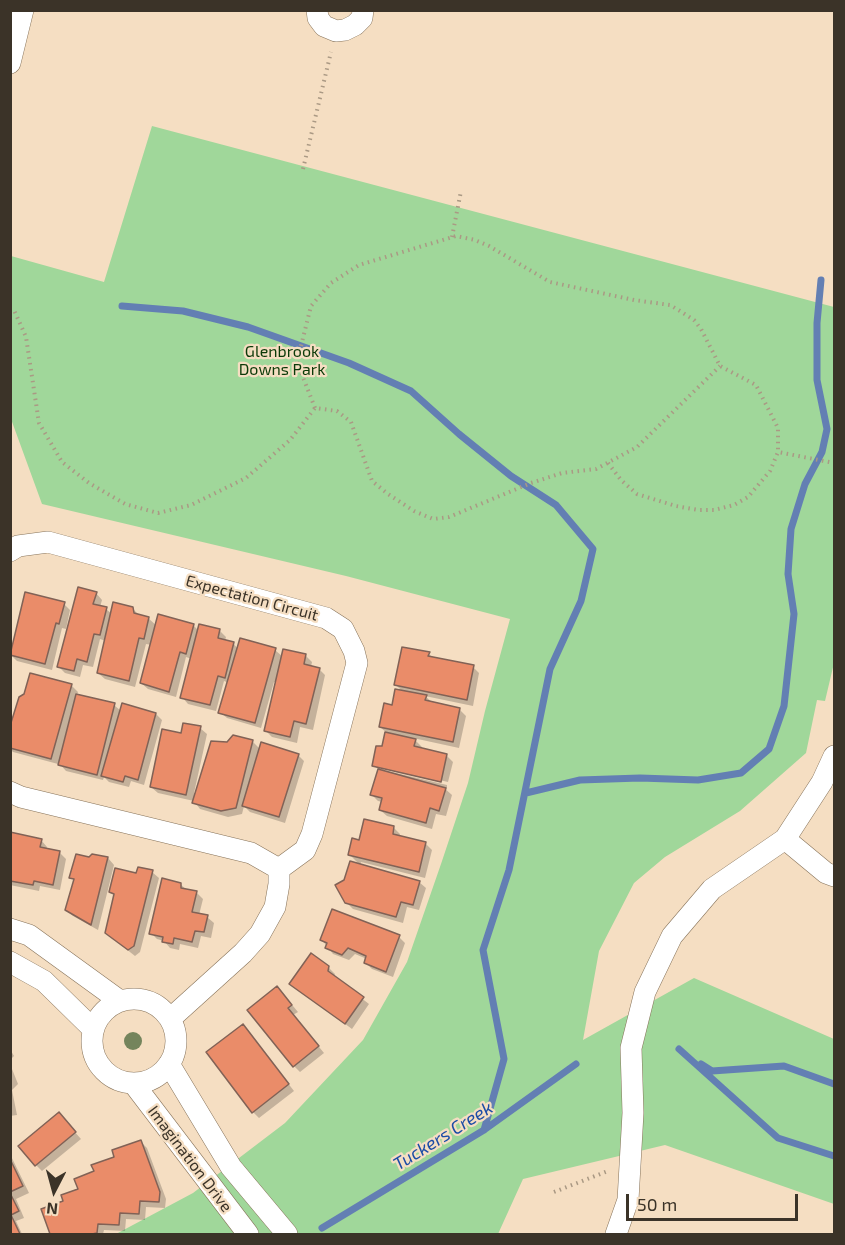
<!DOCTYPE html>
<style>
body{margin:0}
#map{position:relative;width:845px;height:1245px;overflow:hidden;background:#f5dec2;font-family:"Exo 2",sans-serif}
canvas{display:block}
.frame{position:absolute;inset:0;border:12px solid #3b3328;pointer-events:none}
.north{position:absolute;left:24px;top:1161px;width:60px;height:60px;-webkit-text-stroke:4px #f5dec2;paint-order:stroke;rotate:186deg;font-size:16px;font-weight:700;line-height:24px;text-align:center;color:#3b3328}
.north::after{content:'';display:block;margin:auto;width:21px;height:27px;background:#3b3328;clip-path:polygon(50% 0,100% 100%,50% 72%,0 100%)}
.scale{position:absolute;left:626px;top:1194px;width:172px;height:27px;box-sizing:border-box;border:3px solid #3b3328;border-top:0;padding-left:8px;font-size:18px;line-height:21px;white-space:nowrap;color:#3b3328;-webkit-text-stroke:4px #f5dec2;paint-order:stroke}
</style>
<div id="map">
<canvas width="845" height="1245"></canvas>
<div class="frame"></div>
<div class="north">N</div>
<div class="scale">50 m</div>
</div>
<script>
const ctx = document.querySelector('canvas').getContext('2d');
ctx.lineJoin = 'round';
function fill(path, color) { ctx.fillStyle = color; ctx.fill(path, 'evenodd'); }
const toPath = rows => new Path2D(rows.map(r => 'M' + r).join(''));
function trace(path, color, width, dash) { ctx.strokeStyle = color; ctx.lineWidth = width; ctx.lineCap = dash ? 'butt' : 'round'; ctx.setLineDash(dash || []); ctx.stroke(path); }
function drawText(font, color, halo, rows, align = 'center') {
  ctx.font = font + ' "Exo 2",sans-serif'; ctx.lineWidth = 4.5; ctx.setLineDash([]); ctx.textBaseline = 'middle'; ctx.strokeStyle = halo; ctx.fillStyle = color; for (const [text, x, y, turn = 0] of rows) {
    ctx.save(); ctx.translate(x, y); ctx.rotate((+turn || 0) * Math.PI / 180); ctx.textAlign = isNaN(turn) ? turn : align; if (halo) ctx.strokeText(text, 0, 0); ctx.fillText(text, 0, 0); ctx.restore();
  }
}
fill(toPath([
 [152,126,834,307,834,663,825,701,817,700,806,753,740,811,665,857,634,883,599,951,583,1040,694,978,834,1039,834,1204,665,1145,523,1179,498,1234,116,1234,193,1193,285,1123,363,1040,407,962,441,864,468,783,485,711,510,619,346,576,42,504,11,419,11,256,104,282]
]), '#a0d79a');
fill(toPath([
 [96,593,102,600,100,607,106,609,112,614,132,608,139,615,148,618,157,626,193,625,199,631,219,630,226,637,225,641,233,643,238,649,275,650,283,657,306,656,312,662,311,667,319,669,325,675,313,730,300,727,297,743,272,737,266,731,277,682,274,682,261,728,227,718,220,712,229,683,224,681,216,711,188,704,182,697,192,659,186,657,176,697,148,689,141,683,152,645,146,644,135,687,105,679,98,673,106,641,100,639,93,667,83,665,80,677,65,673,59,667],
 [64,604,70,610,66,629,62,628,52,670,17,661,11,655],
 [429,654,434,659,473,667,479,673,473,706,425,696,433,703,459,709,466,716,459,748,413,738,422,747,421,749,447,756,453,762,448,782,379,766,379,769,447,785,447,788,443,787,452,795,446,816,436,814,432,829,387,816,380,810,383,802,378,801,372,795,379,770,374,765,383,748,387,733,380,727,403,692,396,685],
 [31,674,72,686,78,692,77,695,114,705,121,711,156,714,162,720,144,785,131,781,129,787,109,782,104,777,103,780,66,771,58,762,58,764,13,752,10,749,10,732],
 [200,728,207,734,194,793,196,794,253,742,261,750,298,755,304,761,285,823,250,812,244,806,242,814,228,817,200,809,194,801,158,793,151,787,182,735],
 [394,828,400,834,399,837,425,843,432,850,425,878,361,862,360,865,419,882,426,888,419,910,407,907,403,923,353,909,346,902,346,881,360,865,350,855,360,841],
 [10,834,41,840,47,847,46,850,60,853,66,859,60,890,40,886,39,891,10,885],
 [108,858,114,865,98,930,73,916,66,910,75,881,71,877,89,859],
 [152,872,159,878,140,952,135,956,106,933,115,896,111,892],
 [180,884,187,890,196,892,203,899,199,915,207,917,214,923,211,938,201,936,198,948,180,944,179,950,170,948,164,941,157,939,151,933],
 [399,937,405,943,393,977,372,969,365,962,367,959,355,954,349,960,333,954,322,940],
 [328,967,335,974,334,977,369,1004,352,1029,291,984],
 [283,994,298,1012,293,1015,324,1053,300,1072,294,1066],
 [249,1033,294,1091,259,1118,253,1112],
 [10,1049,14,1056,10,1060],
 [10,1064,18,1084,12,1090,17,1115,10,1116],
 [65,1121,81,1139,42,1171,36,1165],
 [141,1142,147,1148,166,1199,165,1208,146,1207,145,1220,126,1219,125,1231,104,1230,103,1234,52,1234,43,1210,65,1202,96,1172],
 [10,1154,29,1193,16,1199,24,1218,16,1221,22,1234,10,1234]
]), '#0003');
trace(toPath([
 [122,306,183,311,248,327,349,363,411,391,459,434,511,476,556,505,593,549,581,601,550,669,509,870,483,950,504,1059,484,1130],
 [526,793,580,780,640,778,698,780,741,773,769,749,784,706,794,614,788,574,791,529,805,484,822,452,827,429,817,380,817,323,821,280],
 [679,1049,778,1138,834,1156],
 [701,1064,712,1071,784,1066,834,1084],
 [322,1228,484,1130,576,1064]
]), '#637fb3', 7);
const building = toPath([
 [78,587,97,592,93,604,107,607,100,635,94,634,87,662,77,659,74,671,57,667,78,587],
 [25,592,65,602,59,624,56,623,45,664,10,655,25,592],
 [113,602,133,607,134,613,149,617,144,639,139,638,129,681,97,673,113,602],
 [158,614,194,624,186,654,180,652,169,692,140,683,158,614],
 [199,624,220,629,218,638,234,642,225,678,218,676,210,705,180,698,199,624],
 [240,638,276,648,255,723,218,713,240,638],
 [402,647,430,652,428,656,474,665,467,700,394,685,402,647],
 [283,649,306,654,304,664,320,668,306,724,294,721,290,737,264,731,283,649],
 [30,673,72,684,51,759,10,748,10,726,19,697,24,694,30,673],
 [395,689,427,695,425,700,460,708,453,742,379,727,384,703,392,705,395,689],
 [76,694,115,703,97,775,58,765,76,694],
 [122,703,156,713,138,780,125,776,123,782,101,776,122,703],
 [183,723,201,726,186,795,150,787,162,729,181,733,183,723],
 [385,732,416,739,414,746,447,754,441,782,372,766,376,746,382,746,385,732],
 [233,735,253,740,236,808,221,811,192,803,211,741,227,742,233,735],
 [261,742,299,754,279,817,242,806,261,742],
 [378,769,446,788,439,811,430,808,426,823,379,810,382,798,370,795,378,769],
 [364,819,394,826,393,834,426,842,419,872,348,855,352,838,359,840,364,819],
 [10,832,42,839,40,847,60,851,53,885,34,881,33,885,10,881,10,832],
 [76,854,89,857,92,854,108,857,91,925,65,910,74,879,69,878,76,854],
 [350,861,420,881,413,905,401,902,396,917,345,903,335,885,344,880,350,861],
 [138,867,153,870,134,946,128,950,105,933,114,894,109,892,115,868,136,873,138,867],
 [162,878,181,883,181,888,197,891,192,912,208,915,204,932,195,931,192,942,174,938,173,944,162,942,163,937,149,934,162,878],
 [332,909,400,935,386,972,364,963,366,956,348,948,342,955,325,948,327,943,320,940,332,909],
 [311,953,329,966,328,971,364,997,345,1024,289,984,311,953],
 [277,986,292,1005,288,1008,319,1046,293,1067,247,1010,277,986],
 [243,1024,289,1084,252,1113,206,1052,243,1024],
 [59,1112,76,1132,35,1166,18,1146,59,1112],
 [141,1140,160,1192,159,1202,140,1201,139,1214,120,1213,119,1225,98,1224,97,1233,92,1234,50,1234,41,1209,63,1201,61,1195,78,1189,74,1179,94,1171,91,1165,114,1157,112,1150,141,1140],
 [10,1159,23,1186,10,1192,10,1159],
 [10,1193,19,1211,11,1215,20,1234,10,1234,10,1193]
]);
fill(building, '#ea8c69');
trace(building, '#816256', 1.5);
const street = toPath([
 [317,10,318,18,324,26,336,31,345,30,355,25,362,18,363,10],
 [10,63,23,10],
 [10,551,18,546,48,542,326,618,343,629,354,651,357,663,312,834,305,850,279,869],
 [10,792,21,797,251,853,279,869],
 [785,839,826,873,834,876],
 [10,929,29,935,120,1001],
 [10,962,44,981,93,1029],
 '92 1041a42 42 0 1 1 84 0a42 42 0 1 1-84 0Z',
 [170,1019,243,953,260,934,275,907,279,884,279,869],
 [169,1064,231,1167,287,1234],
 [133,1083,248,1234],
 [616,1234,628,1200,633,1113,631,1048,645,992,672,936,712,889,785,839,822,782,834,756]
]);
trace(street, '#87735a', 22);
trace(toPath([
 [303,169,331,52],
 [452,237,461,191],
 [10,309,14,310,26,337,39,423,62,462,89,483,125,504,158,513,191,505,246,478,290,440,315,408,337,411,351,422,372,481,388,494,414,511,433,519,449,517,531,483,562,473,596,469,637,447,720,366],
 [315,408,297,362,311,306,331,283,359,265,456,236,475,240,489,246,550,282,634,300,670,305,680,311,694,320,701,329,720,366,756,385,778,428,778,452],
 [608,463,621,480,637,494,676,506,698,510,714,510,734,505,748,497,770,471,778,452,834,463],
 [554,1192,608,1171]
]), '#aa9984', 4, [1.5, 4.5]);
trace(street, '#fff', 21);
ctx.fillStyle = '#74845c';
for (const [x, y] of [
 [133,1041]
]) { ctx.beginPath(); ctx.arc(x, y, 9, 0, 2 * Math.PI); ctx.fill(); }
drawText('16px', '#0b3a08', '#f5dec2', [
 ["Glenbrook",282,352],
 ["Downs Park",282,370]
]);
drawText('16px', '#3b3328', '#f5dec2', [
 ["Expectation Circuit",252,598,15],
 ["Imagination Drive",190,1159,53]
]);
drawText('italic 18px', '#1b4ca6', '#f5dec2', [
 ["Tuckers Creek",443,1136,-32]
]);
</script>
